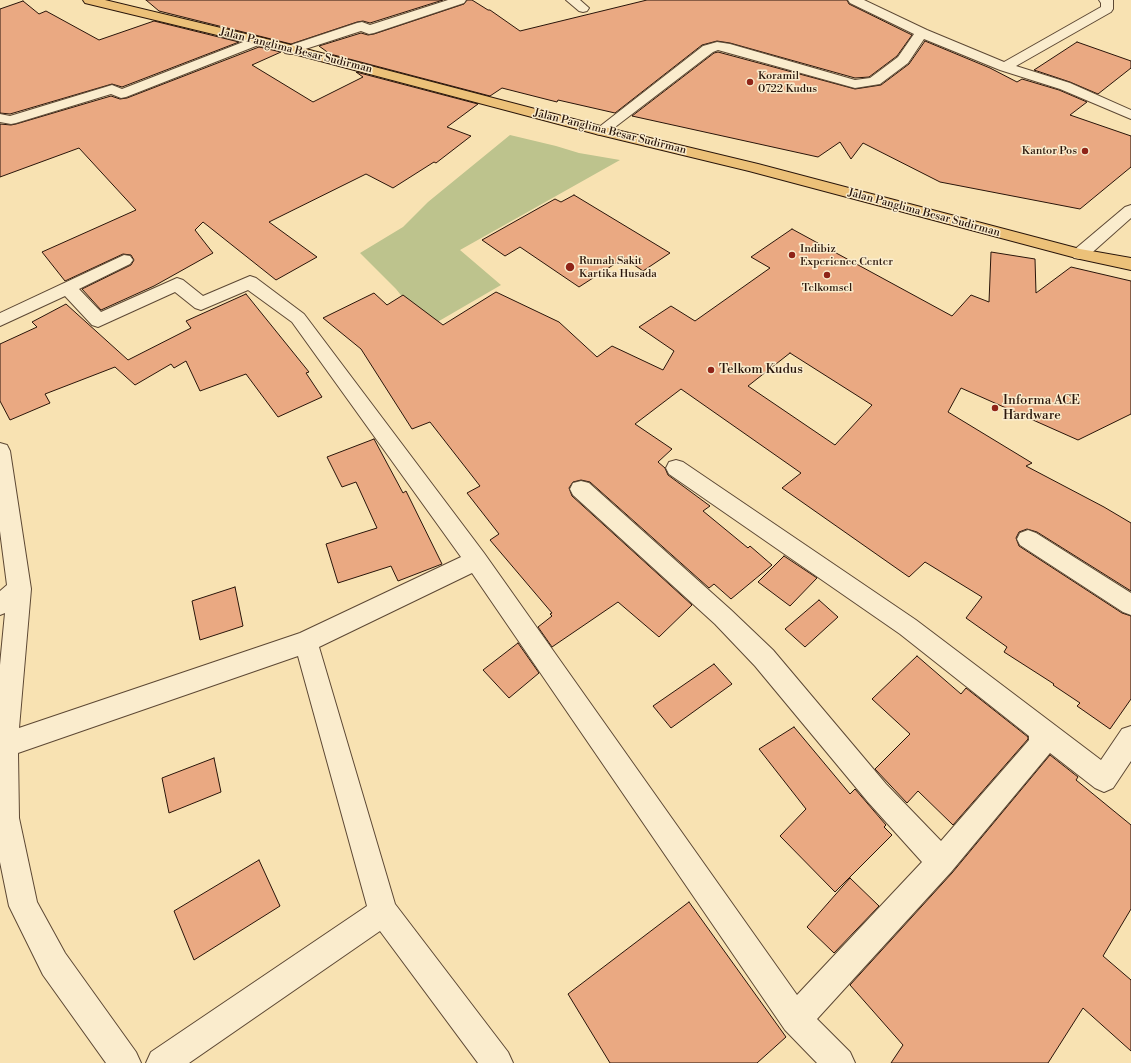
<!DOCTYPE html>
<style>
body{margin:0}
canvas{display:block;background:#f8e2b2}
</style>
<canvas width="1131" height="1063"></canvas>
<script>
const ctx = document.querySelector('canvas').getContext('2d');
ctx.lineJoin = 'round';
function fill(path, color) { ctx.fillStyle = color; ctx.fill(path, 'evenodd'); }
const toPath = rows => new Path2D(rows.map(r => 'M' + r).join(''));
function trace(path, color, width, dash) { ctx.strokeStyle = color; ctx.lineWidth = width; ctx.lineCap = dash ? 'butt' : 'round'; ctx.setLineDash(dash || []); ctx.stroke(path); }
function drawText(font, color, halo, rows, align = 'center') {
  ctx.font = font + ' "Libre Bodoni",serif'; ctx.lineWidth = 3; ctx.setLineDash([]); ctx.textBaseline = 'middle'; ctx.strokeStyle = halo; ctx.fillStyle = color; for (const [text, x, y, turn = 0] of rows) {
    ctx.save(); ctx.translate(x, y); ctx.rotate((+turn || 0) * Math.PI / 180); ctx.textAlign = isNaN(turn) ? turn : align; if (halo) ctx.strokeText(text, 0, 0); ctx.fillText(text, 0, 0); ctx.restore();
  }
}
fill(toPath([
 [510,135,556,146,579,153,620,160,460,250,501,285,427,328,396,289,360,253,403,227,428,202]
]), '#bdc38d');
const building = toPath([
 [146,0,443,0,370,23,363,21,357,22,291,44,159,11,146,0],
 [467,0,472,0,488,10,490,10,520,31,647,0,847,0,849,4,912,35,897,56,869,77,855,78,730,43,717,41,702,45,615,113,558,100,557,102,502,88,490,96,330,54,319,46,361,33,368,35,374,34,464,4,467,0],
 [23,1,39,14,46,11,99,40,154,21,239,42,122,87,112,84,10,114,0,113,0,9,23,1],
 [925,41,990,68,1017,82,1022,79,1059,90,1087,102,1070,115,1131,136,1131,167,1080,209,940,182,863,143,851,159,840,142,818,157,632,116,714,53,718,52,855,89,881,85,909,64,925,41],
 [1077,42,1131,61,1131,68,1098,94,1070,82,1034,70,1077,42],
 [259,47,281,52,252,65,313,102,363,77,356,72,478,104,447,127,471,136,436,163,434,162,393,188,366,174,269,222,317,257,276,280,203,222,195,230,213,253,154,286,101,310,82,289,131,265,134,260,131,255,123,254,65,281,42,252,136,210,79,148,0,177,0,124,11,125,16,124,111,96,120,99,127,98,259,47],
 [574,195,670,253,643,271,624,258,579,287,520,247,505,256,482,240,555,199,561,202,574,195],
 [792,229,952,316,971,295,989,302,991,252,1035,259,1036,293,1071,267,1131,281,1131,414,1078,440,961,388,948,412,1032,463,1026,466,1104,507,1131,523,1131,591,1037,532,1027,529,1019,532,1016,538,1019,546,1122,613,1131,616,1131,699,1110,729,1077,706,1080,703,1053,685,1054,684,1004,652,1007,647,966,618,982,597,925,562,909,577,782,488,801,473,681,389,635,424,672,449,658,462,665,468,668,475,710,506,703,511,748,548,750,546,772,565,731,599,714,584,709,588,590,482,581,480,573,482,569,488,572,496,692,605,659,637,618,602,552,647,538,627,552,616,550,614,552,613,490,540,499,534,467,493,480,486,430,422,412,429,361,349,323,318,374,293,387,305,403,295,443,325,496,292,559,322,597,357,612,346,663,370,674,351,639,327,671,306,695,321,770,268,751,257,792,229],
 [790,353,872,405,835,445,748,386,790,353],
 [246,294,309,372,306,373,322,397,278,417,246,374,200,391,186,361,174,368,171,364,135,385,115,367,45,394,50,403,10,420,0,401,0,344,37,327,32,322,66,304,128,360,191,328,186,321,246,294],
 [374,439,403,493,406,491,442,564,398,581,391,566,338,583,326,544,377,528,356,482,342,487,327,457,374,439],
 [784,556,817,578,790,606,758,582,784,556],
 [235,587,243,626,200,640,192,601,235,587],
 [819,600,838,617,805,647,785,629,819,600],
 [518,643,539,673,509,698,483,670,518,643],
 [917,656,961,694,966,688,1028,737,1028,739,953,825,918,791,907,803,875,769,910,734,872,699,917,656],
 [714,664,732,684,671,728,653,706,714,664],
 [794,727,850,794,855,789,886,825,884,827,892,835,835,892,780,836,806,809,759,749,794,727],
 [1050,755,1078,777,1076,780,1131,825,1131,909,1103,956,1131,980,1131,1051,1083,1008,1048,1063,891,1063,903,1045,850,985,952,873,1050,755],
 [214,758,221,792,169,813,162,778,214,758],
 [259,860,280,906,194,960,174,911,259,860],
 [850,878,879,906,834,953,807,927,850,878],
 [689,902,786,1037,757,1063,610,1063,568,994,689,902]
]);
fill(building, '#eaa982');
trace(building, '#29150a', 1);
const minor = toPath([
 [448,0,466,0,464,3,374,33,369,34,361,31,290,54,285,53,283,50,285,47,357,23,362,22,370,25,448,0],
 [566,0,580,0,589,8,587,11,583,12,579,11,566,0],
 [848,0,864,0,927,30,1004,62,1101,7,1101,3,1099,0,1113,0,1113,9,1111,12,1016,66,1070,83,1131,110,1131,119,1060,89,1000,70,924,39,908,63,880,84,855,88,718,50,713,52,606,134,601,135,596,134,594,131,703,46,717,42,730,44,855,80,870,78,898,57,914,34,850,3,848,0],
 [256,37,261,38,263,41,261,44,126,97,121,98,111,94,16,123,11,124,0,122,0,114,10,116,112,85,122,89,256,37],
 [1131,205,1131,218,1086,258,1080,259,1074,258,1071,254,1074,250,1125,207,1131,205],
 [124,255,130,256,133,260,130,264,79,289,101,312,177,278,183,280,203,296,250,276,256,278,304,314,484,553,797,995,922,862,868,802,755,666,715,624,573,495,570,489,573,483,581,481,589,483,731,610,773,650,886,784,941,841,1029,740,1029,736,900,634,669,474,666,468,669,462,676,460,683,462,916,620,1101,760,1122,729,1131,726,1131,761,1113,788,1104,792,1095,788,1050,753,951,872,817,1019,850,1052,855,1063,817,1063,785,1030,472,573,319,647,395,904,508,1052,513,1063,478,1063,380,931,189,1063,146,1063,151,1052,367,906,298,656,18,753,19,818,37,902,65,953,136,1052,141,1063,106,1063,43,975,9,906,0,862,0,665,5,613,0,615,0,591,7,585,0,531,0,443,7,445,10,451,31,589,19,728,300,633,461,557,292,322,248,290,201,310,195,308,175,292,98,327,92,325,65,296,0,326,0,313,124,255],
 [1028,530,1036,533,1131,593,1131,615,1123,612,1020,545,1017,539,1020,533,1028,530]
]);
const major = toPath([
 [83,0,105,0,279,42,604,127,758,164,1080,249,1131,258,1131,270,1080,259,749,171,596,134,275,49,85,3,83,0]
]);
trace(minor, '#5d4834', 2);
trace(major, '#29150a', 2);
fill(minor, '#faeccd');
fill(major, '#ecc179');
for (const [x, y, r, color] of [
 [750,82,4,"#8f2418"],
 [1085,151,4,"#8f2418"],
 [792,255,4,"#8f2418"],
 [570,267,5,"#8f2418"],
 [827,275,4,"#8f2418"],
 [711,370,4,"#8f2418"],
 [995,408,4,"#8f2418"]
]) { const dot = new Path2D(); dot.arc(x, y, r, 0, 2 * Math.PI); ctx.fillStyle = color; ctx.fill(dot); trace(dot, '#faeccd', 1.5); }
drawText('11px', '#29150a', '#faeccd', [
 ["Jalan Panglima Besar Sudirman",296,51,14],
 ["Jalan Panglima Besar Sudirman",610,132,14],
 ["Jalan Panglima Besar Sudirman",924,213,15]
]);
drawText('11px', '#29150a', '#faeccd', [
 ["Koramil",758,76],
 ["0722 Kudus",758,89],
 ["Kantor Pos",1077,151,"right"],
 ["Indibiz",800,249],
 ["Experience Center",800,262],
 ["Rumah Sakit",579,261],
 ["Kartika Husada",579,274],
 ["Telkomsel",827,288,"center"]
], 'left');
drawText('13px', '#29150a', '#faeccd', [
 ["Telkom Kudus",719,370],
 ["Informa ACE",1003,401],
 ["Hardware",1003,416]
], 'left');
</script>
